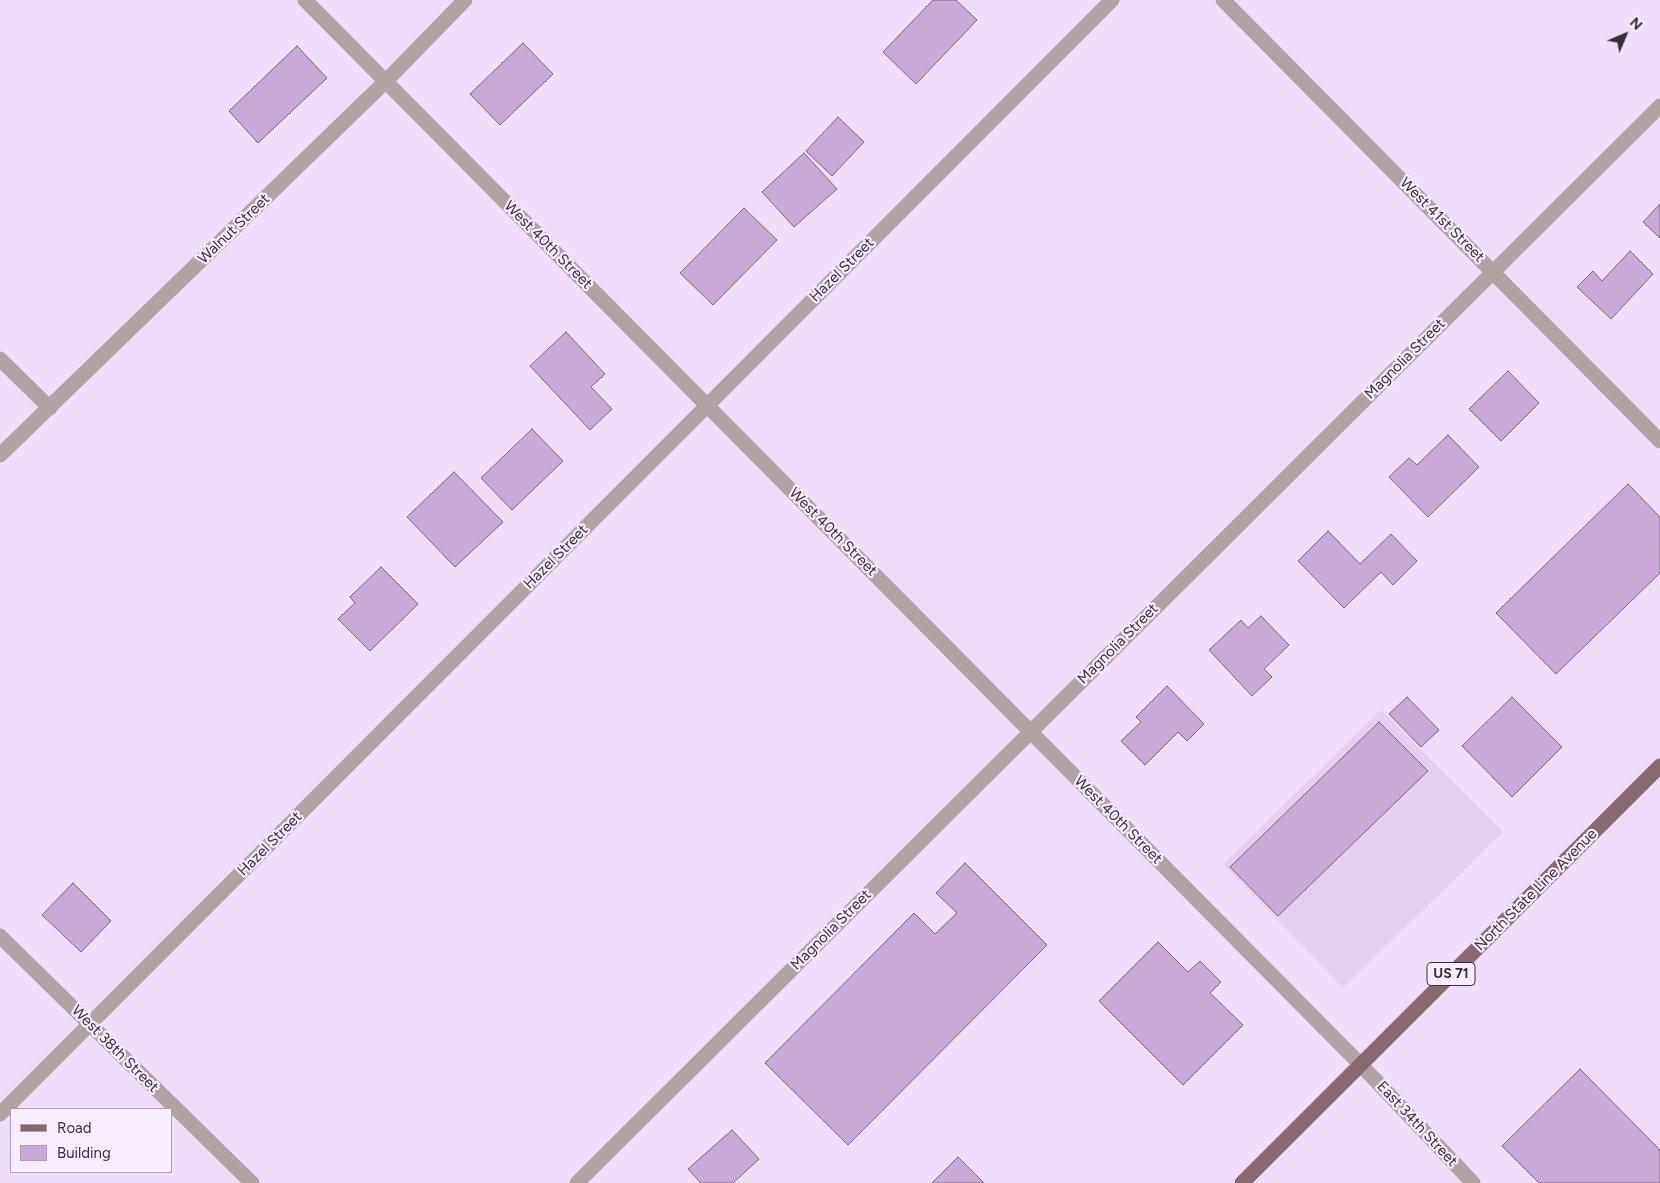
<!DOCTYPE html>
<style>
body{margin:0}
#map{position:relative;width:1660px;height:1183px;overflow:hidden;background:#efddf9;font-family:Figtree,sans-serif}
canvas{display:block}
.legend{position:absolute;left:10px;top:1108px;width:162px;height:65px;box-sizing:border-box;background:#f8edfe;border:1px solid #aaa1b0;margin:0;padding:6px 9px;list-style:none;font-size:15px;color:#362f3a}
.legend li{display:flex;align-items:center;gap:10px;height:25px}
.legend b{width:25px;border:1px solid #aaa1b0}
.north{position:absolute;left:1600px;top:10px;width:50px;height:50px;-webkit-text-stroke:4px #f8edfe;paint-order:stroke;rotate:45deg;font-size:14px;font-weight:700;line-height:20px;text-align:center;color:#362f3a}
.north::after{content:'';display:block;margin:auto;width:18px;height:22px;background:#362f3a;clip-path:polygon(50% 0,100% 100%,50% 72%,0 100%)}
</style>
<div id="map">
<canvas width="1660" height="1183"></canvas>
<ul class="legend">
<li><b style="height:6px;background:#866a6f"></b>Road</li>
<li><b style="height:14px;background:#c9a9d8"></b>Building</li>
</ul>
<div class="north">N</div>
</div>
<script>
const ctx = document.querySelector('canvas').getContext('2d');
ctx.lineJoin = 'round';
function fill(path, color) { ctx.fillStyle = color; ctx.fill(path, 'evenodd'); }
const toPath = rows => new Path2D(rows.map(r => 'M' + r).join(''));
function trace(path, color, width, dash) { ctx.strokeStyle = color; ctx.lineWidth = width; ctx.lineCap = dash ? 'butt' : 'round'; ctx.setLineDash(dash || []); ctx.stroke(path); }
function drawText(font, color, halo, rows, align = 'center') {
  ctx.font = font + ' Figtree,sans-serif'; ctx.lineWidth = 4.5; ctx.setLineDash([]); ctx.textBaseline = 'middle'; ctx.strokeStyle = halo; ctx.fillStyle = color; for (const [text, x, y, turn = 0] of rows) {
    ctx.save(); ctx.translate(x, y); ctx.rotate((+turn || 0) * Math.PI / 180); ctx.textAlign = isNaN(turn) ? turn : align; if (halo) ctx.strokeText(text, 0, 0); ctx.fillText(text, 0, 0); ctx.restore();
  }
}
fill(toPath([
 [1381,710,1503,832,1343,988,1223,864]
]), '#e5cff0');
const building = toPath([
 [933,0,956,0,977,20,916,84,883,52,933,0],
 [523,43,553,74,500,125,470,94,523,43],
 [297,46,327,78,258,143,229,111,297,46],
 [838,117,864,142,832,176,806,151,838,117],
 [804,153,837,189,794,227,762,192,804,153],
 [1660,204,1660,238,1643,222,1660,204],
 [744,208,777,240,713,305,680,273,744,208],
 [1630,251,1653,274,1611,319,1577,287,1593,271,1602,281,1630,251],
 [566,332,605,374,591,387,612,409,590,430,530,366,566,332],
 [1508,371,1539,403,1501,441,1469,409,1508,371],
 [532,429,563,461,512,510,481,478,532,429],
 [1448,435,1479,467,1428,517,1389,477,1409,458,1417,465,1448,435],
 [454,472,503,522,455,567,407,517,454,472],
 [1628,484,1660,517,1660,573,1556,674,1496,613,1628,484],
 [1328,531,1360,564,1391,534,1417,561,1393,585,1381,572,1344,608,1298,561,1328,531],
 [381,567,418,604,370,651,338,619,355,603,350,597,381,567],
 [1261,616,1289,645,1264,669,1272,677,1252,696,1209,650,1241,620,1248,628,1261,616],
 [1167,686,1204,724,1187,741,1178,732,1145,765,1121,741,1141,722,1136,717,1167,686],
 [1407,697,1439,730,1421,747,1389,714,1407,697],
 [1512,697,1562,747,1512,797,1462,746,1512,697],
 [1379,722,1428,771,1278,916,1230,867,1379,722],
 [965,863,1047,945,848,1145,765,1063,914,913,935,934,957,913,936,893,965,863],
 [73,883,111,921,81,952,42,915,73,883],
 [1158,942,1188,972,1200,961,1221,982,1210,993,1243,1025,1183,1085,1099,1001,1158,942],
 [1580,1069,1660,1150,1660,1183,1539,1183,1502,1146,1580,1069],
 [732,1130,759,1159,733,1183,701,1183,688,1169,732,1130],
 [958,1157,984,1183,932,1183,958,1157]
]);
fill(building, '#c9a9d8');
trace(building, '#7a6982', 1);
trace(toPath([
 [305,0,1361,1065,1473,1183],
 [1223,0,1660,441],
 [0,359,50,408],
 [0,455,386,81,465,0],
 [0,936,252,1183],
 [0,1114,1112,0],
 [577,1183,1660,106]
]), '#b2a2a4', 15);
trace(toPath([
 [1242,1183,1660,766]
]), '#866a6f', 15);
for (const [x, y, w] of [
 [1451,974,48]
]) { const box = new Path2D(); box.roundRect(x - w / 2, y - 11.5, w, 23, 4); ctx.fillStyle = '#f8edfe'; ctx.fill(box); trace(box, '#362f3a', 1); }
drawText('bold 14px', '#362f3a', null, [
 ["US 71",1451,974]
]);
drawText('15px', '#362f3a', '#f8edfe', [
 ["West 41st Street",1442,220,45],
 ["Walnut Street",234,229,-44],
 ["West 40th Street",548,245,45],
 ["Hazel Street",842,270,-45],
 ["Magnolia Street",1405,359,-45],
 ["West 40th Street",833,532,45],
 ["Hazel Street",556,557,-45],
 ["Magnolia Street",1118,644,-45],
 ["West 40th Street",1118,820,45],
 ["Hazel Street",270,844,-45],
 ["North State Line Avenue",1536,890,-45],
 ["Magnolia Street",831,930,-45],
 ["West 38th Street",115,1049,45],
 ["East 34th Street",1417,1124,47]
]);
</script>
